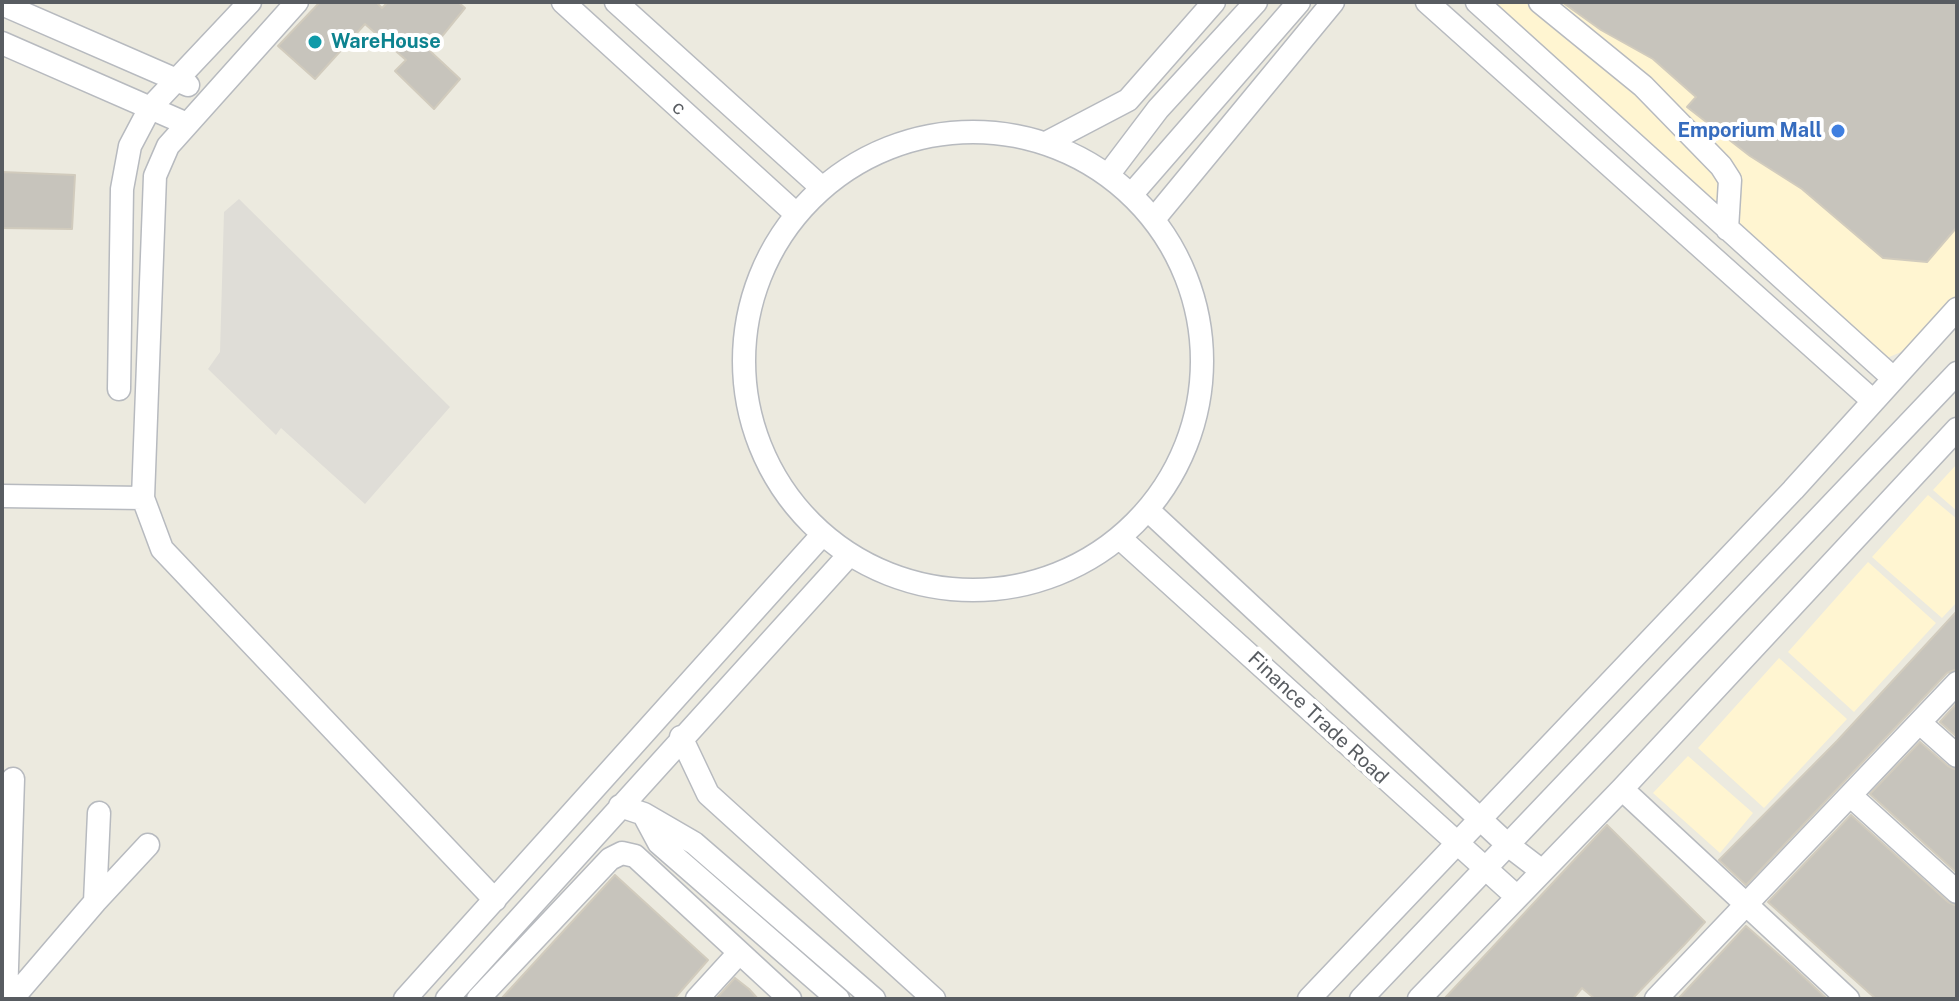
<!DOCTYPE html>
<style>
body{margin:0}
#map{position:relative;width:1959px;height:1001px;overflow:hidden;background:#eceadf;font-family:"Public Sans",sans-serif}
canvas{display:block}
.frame{position:absolute;inset:0;border:4px solid #585c61;pointer-events:none}
</style>
<div id="map">
<canvas width="1959" height="1001"></canvas>
<div class="frame"></div>
</div>
<script>
const ctx = document.querySelector('canvas').getContext('2d');
ctx.lineJoin = 'round';
function fill(path, color) { ctx.fillStyle = color; ctx.fill(path, 'evenodd'); }
const toPath = rows => new Path2D(rows.map(r => 'M' + r).join(''));
function trace(path, color, width, dash) { ctx.strokeStyle = color; ctx.lineWidth = width; ctx.lineCap = dash ? 'butt' : 'round'; ctx.setLineDash(dash || []); ctx.stroke(path); }
function drawText(font, color, halo, rows, align = 'center') {
  ctx.font = font + ' "Public Sans",sans-serif'; ctx.lineWidth = 8; ctx.setLineDash([]); ctx.textBaseline = 'middle'; ctx.strokeStyle = halo; ctx.fillStyle = color; for (const [text, x, y, turn = 0] of rows) {
    ctx.save(); ctx.translate(x, y); ctx.rotate((+turn || 0) * Math.PI / 180); ctx.textAlign = isNaN(turn) ? turn : align; if (halo) ctx.strokeText(text, 0, 0); ctx.fillText(text, 0, 0); ctx.restore();
  }
}
fill(toPath([
 [1480,2,1957,2,1957,328,1887,358],
 [1957,464,1957,511,1933,490],
 [1928,495,1957,519,1957,602,1942,618,1872,557],
 [1868,562,1936,623,1854,712,1788,652],
 [1779,658,1847,719,1764,808,1698,748],
 [1688,756,1753,813,1720,853,1653,793]
]), '#fff5d1');
fill(toPath([
 [239,199,450,407,365,504,281,428,276,435,208,369,220,352,224,212]
]), '#dfddd7');
const building = toPath([
 [320,2,376,2,382,8,388,2,458,2,465,8,430,51,460,79,434,109,395,71,406,60,365,24,315,79,278,46,320,2],
 [1562,2,1957,2,1957,227,1927,262,1883,258,1802,189,1750,156,1687,107,1696,97,1653,59,1601,30,1562,2],
 [2,172,75,175,72,229,2,228,2,172],
 [1957,611,1957,669,1947,673,1746,885,1719,860,1837,741,1957,611],
 [1957,703,1957,737,1940,722,1957,703],
 [1920,742,1948,766,1957,770,1957,873,1870,794,1920,742],
 [1851,815,1948,902,1957,906,1957,999,1876,999,1768,902,1851,815],
 [1607,825,1705,922,1684,945,1632,999,1595,999,1582,988,1573,999,1444,999,1607,825],
 [615,875,708,960,674,999,501,999,615,875],
 [1746,926,1792,966,1827,999,1678,999,1746,926],
 [735,978,749,989,758,999,716,999,735,978]
]);
fill(building, '#c7c4bc');
trace(building, '#d1cbbd', 2);
const minor = toPath([
 [297,2,168,146,155,176,143,498,162,549,495,900],
 [563,2,795,213],
 [616,2,821,187],
 [1427,2,1872,400],
 [1477,2,1893,378],
 [1540,2,1643,86,1721,166,1730,180,1727,229],
 [2,4,188,85],
 [2,43,187,124],
 '744 361a229 229 0 1 1 458 0a229 229 0 1 1-458 0Z',
 [1046,143,1128,100,1214,2],
 [1108,175,1158,109,1256,2],
 [1131,195,1299,2],
 [1154,219,1333,2],
 [119,389,122,189,130,146,150,108,250,2],
 [2,496,143,498],
 [1149,511,1508,845,1542,871],
 [1121,539,1516,896],
 [1920,723,1957,756],
 [681,737,708,794,934,999],
 [1622,789,1848,999],
 [1851,796,1957,892],
 [620,806,644,814,694,843,874,999],
 [644,815,659,843,838,999],
 [95,902,148,845],
 [6,999,13,779],
 [12,999,95,902,99,813],
 [405,999,822,535],
 [447,999,849,555],
 [478,999,610,859,622,853,635,856,790,999],
 [697,999,739,953],
 [1309,999,1793,490,1957,309],
 [1361,999,1957,373],
 [1419,999,1622,789,1957,429],
 [1656,999,1957,683]
]);
trace(minor, '#b7babf', 25);
trace(minor, '#fff', 22);
for (const [x, y, r, color] of [
 [315,42,8,"#0f9aa8"],
 [1838,131,8,"#3f7fe0"]
]) { const dot = new Path2D(); dot.arc(x, y, r, 0, 2 * Math.PI); ctx.fillStyle = color; ctx.fill(dot); trace(dot, '#fff', 3); }
drawText('bold 20px', '#0d838f', '#fff', [
 ["WareHouse",331,42]
], 'left');
drawText('20px', '#585c61', '#fff', [
 ["c",679,108,42],
 ["Finance Trade Road",1318,718,43]
]);
drawText('bold 20px', '#366cbe', '#fff', [
 ["Emporium Mall",1822,131]
], 'right');
</script>
